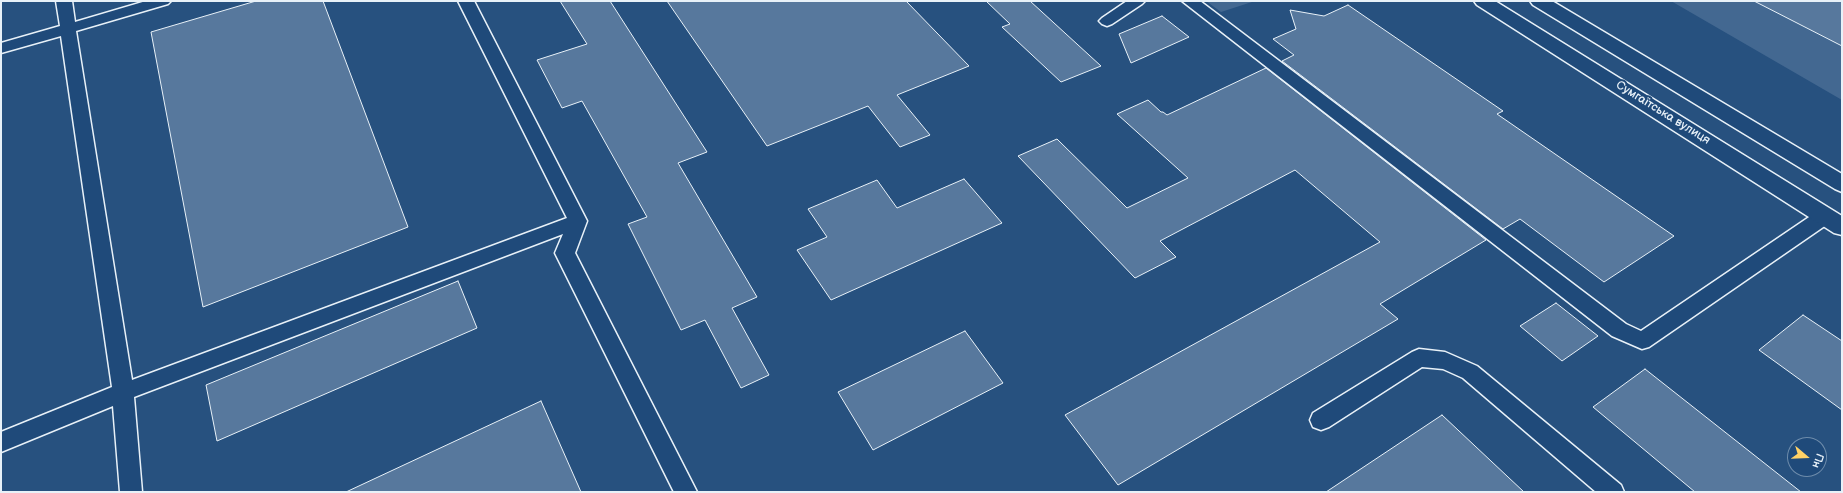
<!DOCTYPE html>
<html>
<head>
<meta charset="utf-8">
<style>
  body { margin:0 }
  #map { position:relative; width:1843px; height:493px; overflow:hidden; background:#27517f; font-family:"Balsamiq Sans",sans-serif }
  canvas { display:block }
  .frame { position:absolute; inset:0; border:2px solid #e8f1f8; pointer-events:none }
  .north { position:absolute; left:1787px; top:437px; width:40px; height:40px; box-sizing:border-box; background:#1f4a7a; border:1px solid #6f8dac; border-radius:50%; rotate:109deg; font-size:11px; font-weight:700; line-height:16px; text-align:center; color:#e8f1f8 }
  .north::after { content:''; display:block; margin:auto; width:14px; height:18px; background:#ffd166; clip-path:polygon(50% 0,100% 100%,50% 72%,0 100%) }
</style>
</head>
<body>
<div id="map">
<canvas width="1843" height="493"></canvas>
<div class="frame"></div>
<div class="north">Пн</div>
</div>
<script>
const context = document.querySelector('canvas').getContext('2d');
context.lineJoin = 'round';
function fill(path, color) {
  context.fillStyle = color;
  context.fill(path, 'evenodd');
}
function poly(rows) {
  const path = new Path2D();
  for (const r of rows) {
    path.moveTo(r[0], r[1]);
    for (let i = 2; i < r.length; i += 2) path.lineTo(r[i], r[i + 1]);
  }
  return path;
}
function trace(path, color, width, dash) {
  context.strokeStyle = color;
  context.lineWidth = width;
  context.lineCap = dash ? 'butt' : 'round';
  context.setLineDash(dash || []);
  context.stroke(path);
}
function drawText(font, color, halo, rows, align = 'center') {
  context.font = font + ' "Balsamiq Sans",sans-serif';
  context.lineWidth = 4;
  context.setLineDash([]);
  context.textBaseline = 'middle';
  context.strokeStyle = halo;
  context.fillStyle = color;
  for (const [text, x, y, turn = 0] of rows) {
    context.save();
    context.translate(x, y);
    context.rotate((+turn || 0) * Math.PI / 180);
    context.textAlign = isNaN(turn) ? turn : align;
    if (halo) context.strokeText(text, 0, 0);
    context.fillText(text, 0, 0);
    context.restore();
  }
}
const green = poly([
  [1206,1,1255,1,1221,12],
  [1671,1,1842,1,1842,100]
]);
const building = poly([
  [256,1,323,1,408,227,203,307,151,32,256,1],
  [560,1,610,1,707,152,678,163,757,297,732,308,769,375,741,388,705,320,681,330,628,224,647,217,582,101,562,108,537,60,587,44,560,1],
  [667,1,906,1,969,66,897,95,930,135,900,147,868,106,767,146,667,1],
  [986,1,1030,1,1101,66,1061,82,1002,27,1010,24,986,1],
  [1754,1,1842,1,1842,46,1754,1],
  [1348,5,1503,111,1497,114,1674,236,1604,282,1520,219,1503,229,1282,61,1294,55,1273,39,1296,29,1290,10,1324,16,1348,5],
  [1162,16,1189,37,1131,63,1119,34,1162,16],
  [1266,68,1486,240,1380,304,1398,319,1118,485,1065,415,1380,242,1295,170,1160,241,1176,257,1135,278,1018,156,1057,139,1127,208,1188,178,1117,114,1148,100,1161,112,1163,112,1167,115,1266,68],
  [964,179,1002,223,831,300,797,250,827,237,808,209,877,180,897,208,964,179],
  [458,281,477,328,217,441,206,385,458,281],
  [1556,303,1598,336,1562,361,1520,326,1556,303],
  [1803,315,1842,341,1842,410,1759,350,1803,315],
  [965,331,1003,383,873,450,838,392,965,331],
  [1645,369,1801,492,1695,492,1593,407,1645,369],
  [541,401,581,492,346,492,541,401],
  [1442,415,1524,492,1326,492,1442,415]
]);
const service = poly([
  [56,1,72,1,75,22,146,1,171,1,168,4,76,31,132,380,567,218,458,1,474,1,587,221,575,253,697,492,674,492,555,253,563,234,134,397,142,492,120,492,113,406,1,452,1,432,112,387,61,36,1,53,1,43,60,26,56,1],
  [1127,1,1145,1,1142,4,1112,24,1107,26,1102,24,1099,21,1102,18,1127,1],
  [1182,1,1200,1,1626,324,1641,331,1818,211,1825,209,1832,211,1834,216,1832,221,1649,347,1642,349,1612,336,1182,1],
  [1419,349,1445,352,1477,366,1621,485,1624,492,1596,492,1463,378,1443,369,1422,367,1329,427,1321,430,1313,427,1310,420,1313,413,1412,352,1419,349]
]);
const primary = poly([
  [1474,1,1495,1,1842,216,1842,235,1834,233,1477,5,1474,1],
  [1530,1,1552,1,1842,174,1842,192,1835,189,1533,5,1530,1]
]);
const streetNames = [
  ["Сумгаїтська вулиця",1663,113,32]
];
fill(green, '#436891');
fill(building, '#57789d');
trace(building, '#e8f1f8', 1);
trace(service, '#e8f1f8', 3);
trace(primary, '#e8f1f8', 3);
fill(service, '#1f4a7a');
fill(primary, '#1f4a7a');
drawText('12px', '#e8f1f8', '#1f4a7a', streetNames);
</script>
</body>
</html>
